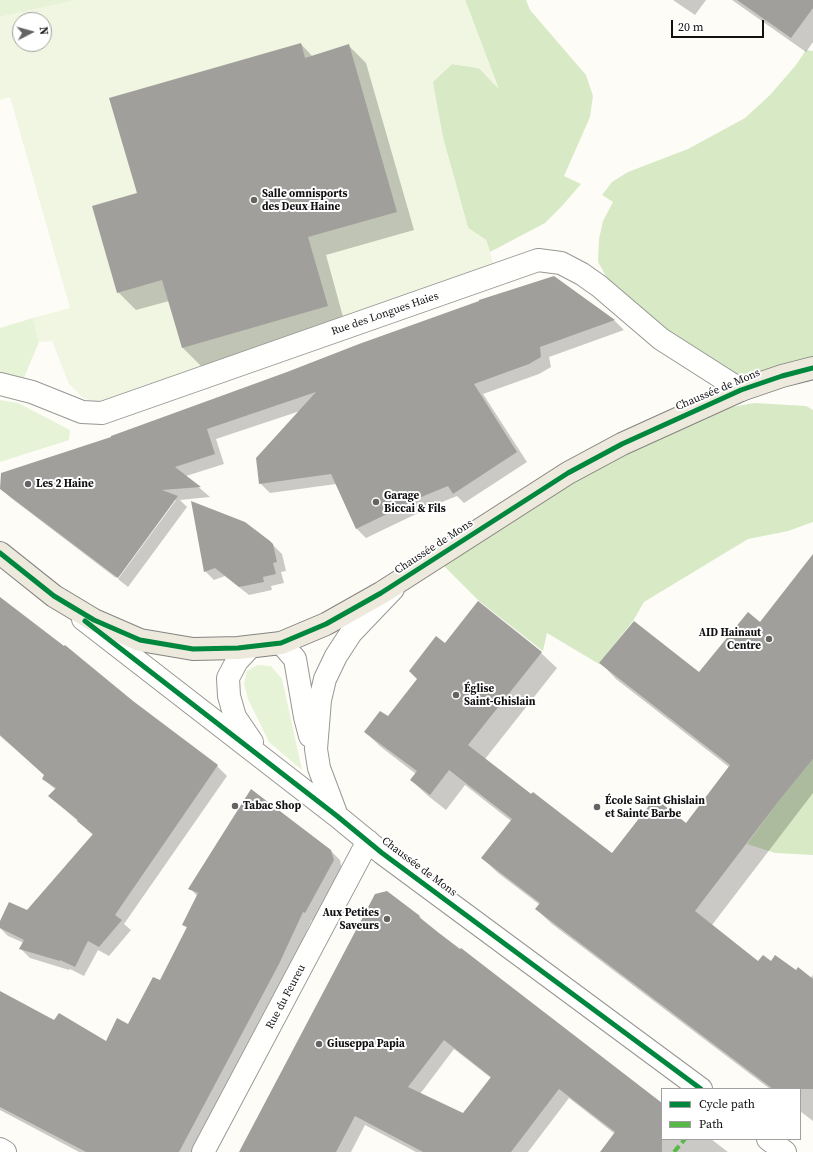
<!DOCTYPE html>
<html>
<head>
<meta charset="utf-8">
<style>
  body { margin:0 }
  #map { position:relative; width:813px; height:1152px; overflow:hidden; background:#fdfcf7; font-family:"Source Serif 4",serif }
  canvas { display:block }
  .legend { position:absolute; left:661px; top:1088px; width:140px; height:52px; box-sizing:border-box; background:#fff; border:1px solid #a0a0a0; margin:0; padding:5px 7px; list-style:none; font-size:12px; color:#111 }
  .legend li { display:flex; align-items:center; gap:8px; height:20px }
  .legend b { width:20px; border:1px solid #a0a0a0 }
  .north { position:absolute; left:12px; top:12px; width:40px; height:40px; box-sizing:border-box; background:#fff; border:1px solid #a0a0a0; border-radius:50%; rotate:84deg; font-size:11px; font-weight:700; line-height:16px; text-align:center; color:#111 }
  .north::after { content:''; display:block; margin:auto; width:14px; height:18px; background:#646362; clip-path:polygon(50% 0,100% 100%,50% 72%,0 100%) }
  .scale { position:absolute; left:671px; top:20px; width:93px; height:18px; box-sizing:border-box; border:2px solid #111; border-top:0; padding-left:5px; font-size:12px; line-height:14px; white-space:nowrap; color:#111; -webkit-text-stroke:3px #fff; paint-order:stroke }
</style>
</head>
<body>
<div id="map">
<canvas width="813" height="1152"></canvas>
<ul class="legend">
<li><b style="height:5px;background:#00873e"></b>Cycle path</li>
<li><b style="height:5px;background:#58b947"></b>Path</li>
</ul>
<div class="north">N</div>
<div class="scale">20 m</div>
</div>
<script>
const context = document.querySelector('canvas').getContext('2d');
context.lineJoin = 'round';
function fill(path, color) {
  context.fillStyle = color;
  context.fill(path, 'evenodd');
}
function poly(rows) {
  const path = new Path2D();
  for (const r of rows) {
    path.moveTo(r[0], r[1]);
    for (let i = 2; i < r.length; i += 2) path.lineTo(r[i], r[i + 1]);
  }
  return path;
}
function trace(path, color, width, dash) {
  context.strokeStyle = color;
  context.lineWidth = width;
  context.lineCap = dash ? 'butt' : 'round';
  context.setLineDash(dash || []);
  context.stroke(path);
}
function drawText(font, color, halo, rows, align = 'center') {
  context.font = font + ' "Source Serif 4",serif';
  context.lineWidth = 4;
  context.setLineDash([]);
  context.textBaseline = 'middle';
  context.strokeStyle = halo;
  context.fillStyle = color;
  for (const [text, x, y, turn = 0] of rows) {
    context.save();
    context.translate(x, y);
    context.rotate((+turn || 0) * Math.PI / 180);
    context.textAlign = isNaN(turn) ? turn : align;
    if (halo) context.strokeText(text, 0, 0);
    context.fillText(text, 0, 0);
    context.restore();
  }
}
const green = poly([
  [0,0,77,0,0,17],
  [33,318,39,342,23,380,0,384,0,328],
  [0,400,18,403,70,430,69,440,0,462],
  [257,665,271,666,282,679,302,770,269,742,248,699,244,684,247,671]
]);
const forest = poly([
  [465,0,526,0,530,10,586,75,593,96,590,117,564,176,581,184,561,207,545,223,490,252,486,240,468,228,443,138,432,82,452,64,479,68,498,88],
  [806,50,813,51,813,368,741,390,599,286,607,278,598,262,599,239,603,221,613,202,602,195,612,182,628,172,688,149,745,118,770,95,796,65],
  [754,403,806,406,813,410,813,522,788,531,748,539,644,602,633,621,599,664,547,633,543,651,479,601,436,558,683,416],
  [813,759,813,855,775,853,747,844,778,802]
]);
const pitch = poly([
  [77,0,465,0,499,89,479,68,452,64,433,82,443,138,468,228,486,240,497,275,101,404,83,398,69,384,52,341,39,342,33,318,70,308,10,97,0,100,0,17],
  [20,20,44,20,44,44,20,44]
]);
const shadow = poly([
  [673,0,706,0,695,15],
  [732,0,813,0,813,42,806,52],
  [301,44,313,57,348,45,366,63,414,230,326,255,345,324,201,366,183,348,169,301,136,310,118,292,138,194],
  [554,277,615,321,624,330,549,357,551,367,539,374,483,394,527,462,464,503,457,496,437,504,366,538,356,528,336,484,270,493,260,483,300,411,216,439,224,464,186,476,210,497,180,500,187,507,128,587,118,579,176,500,173,500,116,578,11,498,0,488,112,438],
  [273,545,282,554,286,571,281,572,284,583,271,586,272,590,249,595,225,576,214,580,205,571],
  [813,555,813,793,712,925,758,962,771,962,810,978,813,975,813,1121,800,1111,800,1089,770,1089,552,924,536,909,540,905,498,873,482,858,511,821,465,785,446,810,427,795,411,780,416,774,381,747,365,732,388,718,446,644,541,653,557,668,485,759,612,855,686,824,729,767,616,679,601,663,699,673,760,624],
  [0,599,217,766,227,776,124,924,131,930,109,956,98,950,84,976,70,969,69,970,30,958,21,949,24,943,8,936,0,928,0,923,27,911,93,835,50,796,56,790,43,779,45,775,0,736],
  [331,851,340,860,342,870,315,921,312,920,287,973,192,1152,79,1152,0,1110,0,992,55,1021,106,1042,129,1025,160,981,187,928,183,924,198,897,190,888],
  [419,916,429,927,662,1104,662,1139,711,1139,728,1152,601,1152,615,1134,569,1098,528,1152,416,1152,365,1125,351,1152,240,1152],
  [454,1049,491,1078,463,1114,420,1094]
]);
const building = poly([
  [737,0,813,0,813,8,791,38],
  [301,43,305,58,349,44,397,212,308,237,328,306,182,348,162,280,117,293,92,206,137,193,109,98],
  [554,276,615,320,540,347,541,357,529,364,474,384,517,452,453,494,448,486,426,495,356,529,331,474,259,484,256,458,316,392,207,429,215,454,175,467,201,487,162,490,178,496,118,578,0,489,1,473,111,437,111,436,287,372,359,344,479,301,479,300],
  [191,501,245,522,270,541,273,544,277,562,273,563,276,574,263,577,264,582,239,587,215,568,204,572],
  [813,554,813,759,778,802,695,911,758,961,763,955,771,961,775,955,796,970,798,967,813,979,813,1089,773,1089,535,909,540,903,481,858,512,819,449,770,430,795,410,780,417,771,364,732,380,711,388,716,417,679,409,671,436,636,445,643,478,601,542,652,468,745,531,794,533,792,612,853,655,798,686,823,730,765,599,663,634,621,699,672,748,612,760,622],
  [0,597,64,646,65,645,133,701,218,765,115,915,122,920,99,947,88,941,75,967,60,960,60,961,19,949,24,940,0,928,0,921,9,902,27,910,93,834,77,821,78,820,48,796,56,788,42,779,44,775,0,735],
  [251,789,331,850,334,860,305,913,303,912,279,964,179,1152,86,1152,0,1107,0,991,54,1020,59,1013,106,1041,117,1018,128,1024,153,977,160,980,187,927,182,925,198,893,188,889],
  [387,891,420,916,419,917,439,933,460,949,461,948,662,1103,662,1152,600,1152,615,1132,559,1089,511,1152,423,1152,355,1116,336,1152,239,1152,375,894],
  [444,1040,491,1077,463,1113,408,1087]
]);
const minor = poly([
  [0,384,32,392,82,412,102,413,538,260,561,263,582,274,599,286,661,339,741,390],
  [83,619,337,816,382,853,701,1089],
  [281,643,295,659,305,717,310,736],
  [250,647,237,661,228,678,229,696,235,717,252,742],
  [337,816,319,768,316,749,320,700,325,679,336,656,351,633,393,589],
  [768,1139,785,1152],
  [0,1149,5,1152],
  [203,1152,368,841]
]);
const primary = poly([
  [0,553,54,596,94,620,140,640,193,649,238,648,281,643,326,624,381,593,568,473,622,444,741,390,782,376,813,368]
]);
const quiet = poly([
  [674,1152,685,1139]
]);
const cycleway = poly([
  [0,553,54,596,94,620,140,640,193,649,238,648,281,643,326,624,381,593,568,473,622,444,741,390,782,376,813,368],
  [85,621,337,816,382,853,701,1089]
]);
const markers = [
  [254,200,4,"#646362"],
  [28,484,4,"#646362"],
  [376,502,4,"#646362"],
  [769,639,4,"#646362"],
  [456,695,4,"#646362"],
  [235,806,4,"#646362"],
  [597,807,4,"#646362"],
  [387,919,4,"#646362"],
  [319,1044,4,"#646362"]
];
const poiNames = [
  ["Salle omnisports",262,194],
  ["des Deux Haine",262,207],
  ["Les 2 Haine",36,484],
  ["Garage",384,496],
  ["Biccai & Fils",384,509],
  ["AID Hainaut",761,633,"right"],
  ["Centre",761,646,"right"],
  ["Église",464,689],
  ["Saint-Ghislain",464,702],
  ["École Saint Ghislain",605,801],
  ["et Sainte Barbe",605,814],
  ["Tabac Shop",243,806],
  ["Aux Petites",379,913,"right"],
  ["Saveurs",379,926,"right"],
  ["Giuseppa Papia",327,1044]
];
const streetNames = [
  ["Rue des Longues Haies",385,314,-19],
  ["Chaussée de Mons",718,390,-23],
  ["Chaussée de Mons",434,547,-33],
  ["Chaussée de Mons",419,867,37],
  ["Rue du Feureu",286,997,-62]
];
fill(green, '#e7f3d7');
fill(forest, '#d8eac5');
fill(pitch, '#f0f6e1');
fill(shadow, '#0003');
fill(building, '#a19f9c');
trace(minor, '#979795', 24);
trace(primary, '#858482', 24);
trace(minor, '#fffffe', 22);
trace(primary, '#ede9dc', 22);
trace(quiet, '#58b947', 4, [8, 4]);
trace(cycleway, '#00873e', 5);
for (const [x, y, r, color] of markers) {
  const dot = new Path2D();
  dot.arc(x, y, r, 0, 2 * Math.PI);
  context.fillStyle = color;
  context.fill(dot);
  trace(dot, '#fff', 1.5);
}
drawText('bold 11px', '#111', '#fff', poiNames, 'left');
drawText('11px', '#111', '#fff', streetNames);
</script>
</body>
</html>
